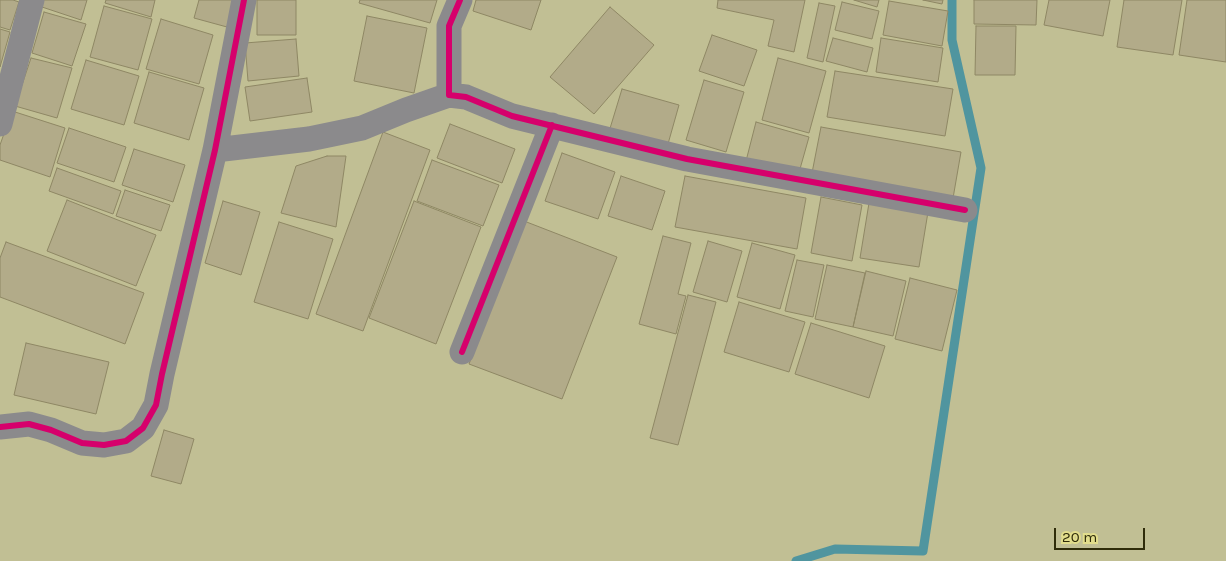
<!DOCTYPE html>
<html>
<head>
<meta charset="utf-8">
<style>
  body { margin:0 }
  #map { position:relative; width:1226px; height:561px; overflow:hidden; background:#c1bf94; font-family:Karla,sans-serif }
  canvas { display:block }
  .scale { position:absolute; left:1054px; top:528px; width:91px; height:22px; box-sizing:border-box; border:2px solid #2f2c0a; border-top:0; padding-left:6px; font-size:15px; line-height:18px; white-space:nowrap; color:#2f2c0a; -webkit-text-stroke:4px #e2dd8c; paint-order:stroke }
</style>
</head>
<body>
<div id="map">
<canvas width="1226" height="561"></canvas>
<div class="scale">20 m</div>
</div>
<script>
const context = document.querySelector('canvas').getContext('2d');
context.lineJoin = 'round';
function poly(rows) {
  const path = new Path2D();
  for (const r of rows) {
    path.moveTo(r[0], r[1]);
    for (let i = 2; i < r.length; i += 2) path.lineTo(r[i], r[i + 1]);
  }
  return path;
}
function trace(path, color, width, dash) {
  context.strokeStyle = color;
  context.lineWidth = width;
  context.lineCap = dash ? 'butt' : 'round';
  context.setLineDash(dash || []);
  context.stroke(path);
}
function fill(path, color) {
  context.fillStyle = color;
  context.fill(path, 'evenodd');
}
const stream = poly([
  [796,561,835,549,923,551,981,168,952,40,952,0]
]);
const building = poly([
  [0,0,13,0,19,2,10,30,0,27,0,0],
  [41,0,87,0,81,20,39,6,41,0],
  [106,0,155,0,151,17,105,3,106,0],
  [199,0,234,0,227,27,194,18,199,0],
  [257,0,296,0,296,35,257,35,257,0],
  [360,0,437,0,430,23,359,3,360,0],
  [476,0,541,0,531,30,473,11,476,0],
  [718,0,805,0,794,52,768,46,774,20,717,8,718,0],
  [854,0,879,0,877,7,854,0],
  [923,0,943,0,942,4,923,0],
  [974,0,1037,0,1036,25,974,24,974,0],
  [1049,0,1110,0,1103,36,1044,25,1049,0],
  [1124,0,1182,0,1173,55,1117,47,1124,0],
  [1187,0,1226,0,1226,62,1179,55,1187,0],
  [889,1,948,11,942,46,883,35,889,1],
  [842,2,879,11,872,39,835,30,842,2],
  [819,3,835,6,823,62,807,58,819,3],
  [104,6,152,19,138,70,90,57,104,6],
  [610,7,654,45,594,114,550,77,610,7],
  [44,12,86,24,72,66,32,53,44,12],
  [367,16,427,28,414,93,354,81,367,16],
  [161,19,213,35,199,84,146,69,161,19],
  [976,26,1016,26,1015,75,975,75,976,26],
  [0,29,10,32,0,67,0,29],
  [712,35,757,50,744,86,699,71,712,35],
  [833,38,873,48,867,72,826,61,833,38],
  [881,38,943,48,938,82,876,72,881,38],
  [296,39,299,76,248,81,245,43,296,39],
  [31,58,72,68,57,118,15,106,31,58],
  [778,58,826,71,809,133,762,120,778,58],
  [86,60,139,76,124,125,71,109,86,60],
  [835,71,953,89,945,136,827,117,835,71],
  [149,72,204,88,189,140,134,123,149,72],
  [307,78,312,112,250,121,245,87,307,78],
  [704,80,744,92,726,152,686,140,704,80],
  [622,89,679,105,666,151,608,135,622,89],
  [12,111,65,128,50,177,0,160,0,145,12,111],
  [756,122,809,137,798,176,746,161,756,122],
  [450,124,515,149,502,183,437,158,450,124],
  [821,127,961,152,952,204,811,178,821,127],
  [69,128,126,147,114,182,57,163,69,128],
  [383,132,430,150,363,331,316,314,383,132],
  [134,149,185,165,173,202,122,185,134,149],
  [562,153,615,172,598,219,545,201,562,153],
  [327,156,346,156,336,227,281,213,296,166,327,156],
  [432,160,499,185,483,226,417,201,432,160],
  [57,168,121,191,113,214,49,191,57,168],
  [621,176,665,191,652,230,608,216,621,176],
  [685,176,806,198,797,249,675,227,685,176],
  [125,190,170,205,161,231,116,216,125,190],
  [821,197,862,205,852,261,811,253,821,197],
  [67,200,156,235,136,286,47,251,67,200],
  [223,201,260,212,241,275,205,263,223,201],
  [414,201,481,227,436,344,369,318,414,201],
  [869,203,928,212,919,267,860,258,869,203],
  [524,221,617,257,562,399,469,364,524,221],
  [279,222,333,239,308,319,254,302,279,222],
  [663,236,691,243,678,294,686,296,676,334,639,324,663,236],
  [708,241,742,251,727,302,693,292,708,241],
  [6,242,144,293,125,344,0,297,0,258,6,242],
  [752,243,795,255,780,309,737,297,752,243],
  [797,260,824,265,813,317,785,311,797,260],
  [827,265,865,273,853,327,815,319,827,265],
  [866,271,906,281,893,336,853,327,866,271],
  [910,278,957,290,942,351,895,339,910,278],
  [688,295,716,302,678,445,650,438,688,295],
  [739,302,805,322,789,372,724,352,739,302],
  [811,323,885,346,869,398,795,374,811,323],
  [26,343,109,362,96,414,14,395,26,343],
  [164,430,194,439,181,484,151,476,164,430]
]);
const minor = poly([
  [460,0,449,26,449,95,466,97,512,116,687,159,965,210],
  [0,124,32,0],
  [215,150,309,139,362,128,406,110,449,95],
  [462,352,552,125],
  [0,427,29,424,51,430,82,443,104,445,126,441,143,428,156,405,162,374,215,150,244,0]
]);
const cycleway = poly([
  [460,0,449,26,449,95,466,97,512,116,687,159,965,210],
  [462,352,552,125],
  [0,427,29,424,51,430,82,443,104,445,126,441,143,428,156,405,162,374,215,150,244,0]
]);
trace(stream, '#50959f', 9);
fill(building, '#b2ab89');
trace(building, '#8e8764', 1);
trace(minor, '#8b8a8c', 25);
trace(cycleway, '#d6006c', 6);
</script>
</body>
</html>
